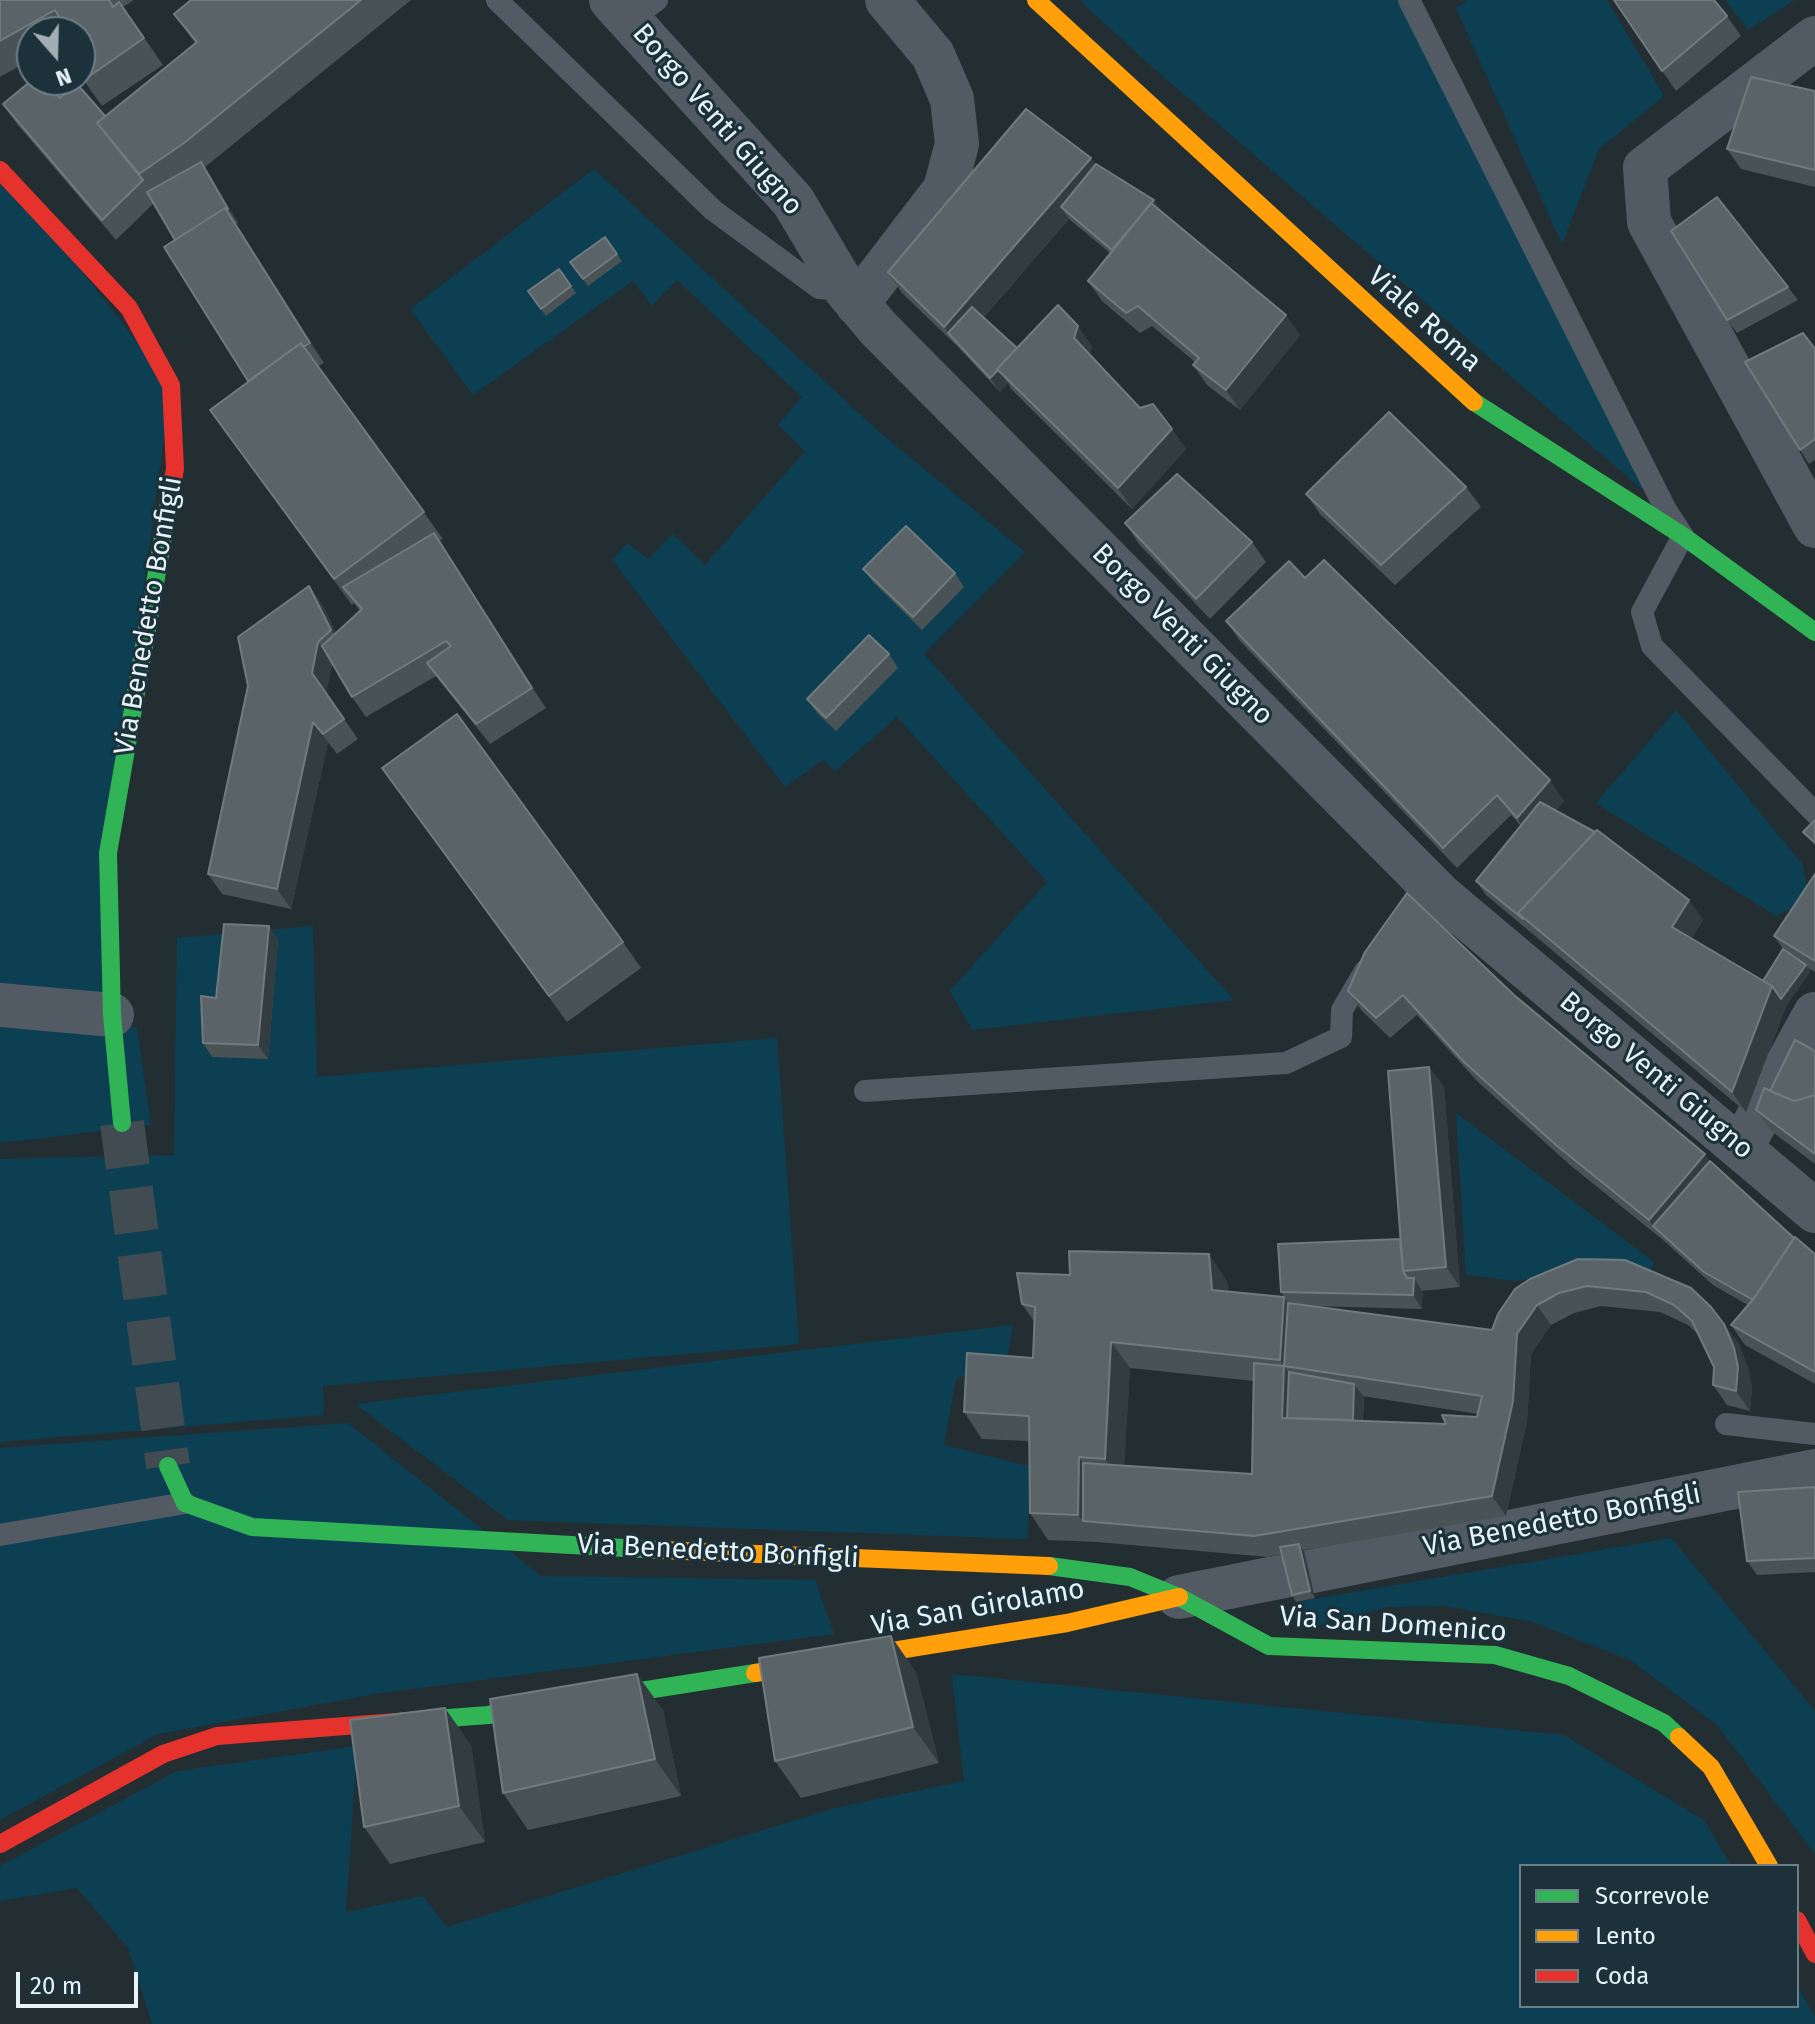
<!DOCTYPE html>
<html>
<head>
<meta charset="utf-8">
<style>
  body { margin:0 }
  #map { position:relative; width:1815px; height:2024px; overflow:hidden; background:#232e33; font-family:"Fira Sans",sans-serif }
  canvas { display:block }
  .legend { position:absolute; left:1519px; top:1864px; width:280px; height:144px; box-sizing:border-box; background:#1c313a; border:2px solid #6d7f86; margin:0; padding:10px 14px; list-style:none; font-size:24px; color:#e6f3f9 }
  .legend li { display:flex; align-items:center; gap:16px; height:40px }
  .legend b { width:40px; border:2px solid #6d7f86 }
  .north { position:absolute; left:16px; top:16px; width:80px; height:80px; box-sizing:border-box; background:#1c313a; border:2px solid #6d7f86; border-radius:50%; rotate:160deg; font-size:22px; font-weight:700; line-height:32px; text-align:center; color:#e6f3f9 }
  .north::after { content:''; display:block; margin:auto; width:28px; height:36px; background:#a2aeb4; clip-path:polygon(50% 0,100% 100%,50% 72%,0 100%) }
  .scale { position:absolute; left:16px; top:1972px; width:122px; height:36px; box-sizing:border-box; border:4px solid #e6f3f9; border-top:0; padding-left:10px; font-size:24px; line-height:28px; white-space:nowrap; color:#e6f3f9; -webkit-text-stroke:6px #1c313a; paint-order:stroke }
</style>
</head>
<body>
<div id="map">
<canvas width="1815" height="2024"></canvas>
<ul class="legend">
<li><b style="height:10px;background:#30b455"></b>Scorrevole</li>
<li><b style="height:10px;background:#ff9f0a"></b>Lento</li>
<li><b style="height:10px;background:#e5322d"></b>Coda</li>
</ul>
<div class="north">N</div>
<div class="scale">20 m</div>
</div>
<script>
const context = document.querySelector('canvas').getContext('2d');
context.lineJoin = 'round';
function fill(path, color) {
  context.fillStyle = color;
  context.fill(path, 'evenodd');
}
function poly(rows) {
  const path = new Path2D();
  for (const r of rows) {
    path.moveTo(r[0], r[1]);
    for (let i = 2; i < r.length; i += 2) path.lineTo(r[i], r[i + 1]);
  }
  return path;
}
function trace(path, color, width, dash) {
  context.strokeStyle = color;
  context.lineWidth = width;
  context.lineCap = dash ? 'butt' : 'round';
  context.setLineDash(dash || []);
  context.stroke(path);
}
function drawText(font, color, halo, rows, align = 'center') {
  context.font = font + ' "Fira Sans",sans-serif';
  context.lineWidth = 6;
  context.setLineDash([]);
  context.textBaseline = 'middle';
  context.strokeStyle = halo;
  context.fillStyle = color;
  for (const [text, x, y, turn = 0] of rows) {
    context.save();
    context.translate(x, y);
    context.rotate((+turn || 0) * Math.PI / 180);
    context.textAlign = isNaN(turn) ? turn : align;
    if (halo) context.strokeText(text, 0, 0);
    context.fillText(text, 0, 0);
    context.restore();
  }
}
const green = poly([
  [1079,0,1408,0,1666,510,1151,66],
  [1468,0,1607,0,1664,96,1599,149,1562,244,1456,8],
  [1725,0,1795,0,1748,30],
  [0,167,171,385,108,853,112,1015,137,1028,151,1125,0,1143],
  [594,169,876,429,1025,552,924,654,1234,1000,972,1030,950,991,1047,882,897,717,835,771,823,760,785,787,612,560,627,543,648,559,673,534,705,565,805,451,778,425,802,397,677,280,652,306,633,281,473,395,410,309],
  [1676,710,1803,865,1807,887,1796,906,1776,916,1596,803],
  [313,926,317,1077,777,1038,799,1344,323,1386,324,1415,0,1442,0,1159,174,1155,177,938],
  [1456,1113,1654,1262,1648,1278,1559,1272,1516,1281,1466,1275],
  [1013,1325,1007,1361,956,1379,944,1445,1032,1467,1027,1539,508,1520,355,1404],
  [348,1423,541,1576,815,1580,834,1634,381,1693,158,1734,0,1820,0,1448],
  [1671,1538,1815,1711,1815,1854,1717,1725,1630,1660,1533,1622,1444,1606,1388,1607,1305,1629,1296,1602],
  [952,1674,1564,1735,1705,1821,1731,1866,1521,1866,1521,2006,1797,2006,1797,1985,1815,2017,1815,2024,152,2024,128,1948,77,1888,0,1901,0,1866,177,1771,357,1746,346,1912,423,1896,447,1927,835,1808,964,1781]
]);
const secondaryTunnel = poly([
  [122,1123,168,1466]
]);
const lane = poly([
  [497,0,713,210,819,288,846,290],
  [1409,0,1666,510,1683,536,1642,612,1652,646,1815,813],
  [630,20,657,0],
  [865,1091,1286,1063,1341,1037,1342,1010,1365,971],
  [1726,1424,1815,1434],
  [0,1535,185,1503]
]);
const street = poly([
  [611,0,793,201,846,290,878,328,1204,657,1440,895,1815,1211],
  [1815,38,1645,168,1649,222,1815,526],
  [857,304,945,189,957,144,952,99,933,55,887,0],
  [0,1005,112,1015],
  [1741,1148,1815,1014],
  [1308,1572,1815,1471],
  [1179,1597,1290,1575]
]);
const fast = poly([
  [1474,402,1683,536,1815,632],
  [122,1123,112,1015,108,853,169,503],
  [168,1466,185,1503,252,1527,660,1550],
  [1049,1566,1130,1577,1179,1597,1269,1646,1495,1655,1569,1676,1664,1723,1679,1737],
  [396,1722,488,1715,755,1673]
]);
const slow = poly([
  [1036,0,1474,402],
  [660,1550,1049,1566],
  [755,1673,1067,1623,1179,1597],
  [1679,1737,1711,1767,1769,1866]
]);
const jam = poly([
  [0,170,129,308,171,385,175,469,169,503],
  [0,1844,163,1754,217,1736,396,1722],
  [1797,1920,1815,1954]
]);
const wall = poly([
  [0,0,134,0,123,7,163,65,102,106,80,75,80,32,32,32,32,59,0,77],
  [191,0,411,0,205,167,238,223,236,224,324,363,318,366,443,539,439,541,546,708,490,744,436,676,366,717,352,697,332,664,326,693,358,739,337,754,328,742,291,909,222,894,208,874,309,586,323,606,336,633,360,611,354,603,352,605,210,410,249,381,175,240,154,203,116,240,17,124,3,104,60,98,105,116,195,43,174,14],
  [1614,0,1727,16,1741,36,1676,91],
  [1815,91,1815,187,1741,169,1727,149],
  [1096,164,1163,213,1300,335,1240,410,1207,385,1193,365,1195,362,1152,326,1140,333,1102,301,1088,281,1110,253,1069,219,983,318,1017,348,1092,346,1090,354,1140,408,1172,429,1186,449,1132,509,1011,389,1008,383,1000,392,958,347,902,293,888,272],
  [605,237,622,261,588,286,570,262],
  [559,269,576,293,546,316,528,291],
  [1788,287,1798,300,1737,333,1727,320],
  [1815,349,1815,460,1809,464,1800,450],
  [1466,487,1481,507,1395,585,1320,514,1306,494],
  [1125,523,1252,542,1266,562,1210,619,1139,544],
  [863,569,955,573,964,587,922,630,873,582],
  [1305,578,1564,801,1555,811,1689,900,1703,920,1691,939,1762,981,1783,949,1774,936,1815,874,1815,972,1808,968,1810,972,1786,1006,1746,1112,1486,895,1476,881,1521,826,1511,815,1457,868,1240,641,1226,621],
  [889,654,898,668,836,731,817,713,807,699],
  [382,768,623,942,641,968,567,1022],
  [278,939,268,1059,212,1057,203,1043,216,998],
  [1348,991,1514,995,1710,1161,1794,1238,1815,1254,1815,1384,1745,1345,1731,1325,1748,1305,1713,1285,1663,1240,1570,1165,1478,1082,1417,1015,1390,1038,1362,1011],
  [1815,1052,1815,1164,1770,1130,1756,1110,1770,1091],
  [1429,1067,1444,1087,1460,1287,1422,1291,1422,1309,1314,1306,1492,1330,1498,1314,1625,1260,1739,1344,1748,1368,1752,1387,1750,1411,1727,1405,1713,1385,1714,1367,1698,1334,1688,1325,1660,1312,1601,1306,1574,1313,1551,1325,1531,1354,1527,1421,1506,1516,1304,1550,1315,1598,1296,1602,1292,1595,1282,1554,1268,1557,1097,1542,1048,1540,1030,1513,1029,1441,982,1439,964,1412,1033,1358,1035,1323,1022,1304,1227,1281,1228,1291,1284,1297,1281,1292,1400,1239],
  [1130,1368,1254,1381,1252,1474,1124,1466],
  [1362,1396,1478,1414,1477,1417,1446,1424,1363,1421,1364,1397],
  [1815,1487,1815,1572,1757,1575,1747,1561],
  [916,1672,939,1763,801,1798,775,1761],
  [663,1710,681,1796,528,1830,503,1793],
  [471,1745,485,1842,390,1864,364,1827]
]);
const shadedWall = poly([
  [1091,158,1105,178,1061,207,1069,219,959,345,944,327],
  [201,162,210,175,238,223,228,209],
  [1154,200,1163,213,1112,250],
  [225,208,239,228,324,363,310,343],
  [1286,315,1300,335,1240,410,1226,390],
  [1078,326,1092,346,1089,358,1074,338],
  [998,370,1008,383,1000,392,990,378],
  [1172,429,1186,449,1132,509,1118,488],
  [434,533,448,554,546,708,532,688],
  [309,586,323,606,345,650,331,630],
  [318,642,332,662,326,693,312,673],
  [313,722,328,742,291,909,277,889],
  [1550,780,1564,801,1531,838,1517,818],
  [1689,900,1703,920,1686,947,1672,927],
  [269,926,278,939,268,1059,258,1045],
  [1806,965,1810,972,1786,1006,1746,1112,1732,1092,1772,986],
  [1429,1067,1444,1087,1460,1287,1446,1267],
  [1705,1154,1719,1175,1653,1226,1649,1220],
  [1209,1254,1227,1281,1230,1316,1212,1290],
  [1414,1278,1423,1292,1422,1309,1413,1295],
  [1284,1297,1302,1323,1284,1366,1280,1360],
  [1537,1305,1551,1325,1531,1354,1527,1421,1506,1516,1492,1496,1517,1334],
  [1724,1324,1739,1344,1748,1368,1752,1387,1750,1411,1736,1391],
  [1111,1342,1130,1368,1123,1485,1105,1459],
  [1284,1366,1298,1386,1297,1425,1282,1418],
  [1354,1384,1364,1397,1362,1442,1353,1428],
  [1079,1457,1097,1483,1083,1521,1078,1515],
  [1299,1544,1304,1551,1315,1598,1310,1591],
  [891,1636,916,1672,939,1763,913,1727],
  [637,1674,663,1710,681,1796,655,1759],
  [445,1708,471,1745,485,1842,459,1806]
]);
const building = poly([
  [0,0,109,0,113,7,119,2,144,38,84,80,80,75,80,32,68,32,55,10,0,41,0,0],
  [191,0,361,0,184,143,139,174,97,123,197,42,174,14,191,0],
  [1614,0,1714,0,1727,16,1662,71,1614,0],
  [1751,77,1815,91,1815,170,1727,149,1751,77],
  [32,80,45,80,60,98,77,84,105,116,97,123,143,180,102,220,3,104,32,80],
  [1026,109,1091,158,944,327,888,272,1026,109],
  [201,162,228,209,226,210,225,208,175,240,147,192,201,162],
  [1096,164,1154,200,1112,250,1061,207,1096,164],
  [1717,197,1788,287,1727,320,1671,231,1717,197],
  [1151,203,1286,315,1226,390,1193,365,1199,358,1138,306,1126,313,1088,281,1151,203],
  [225,208,310,343,303,347,301,343,248,381,164,247,225,208],
  [605,237,617,254,583,279,570,262,605,237],
  [559,269,571,286,541,309,528,291,559,269],
  [1058,305,1078,326,1074,338,1140,408,1153,404,1172,429,1118,488,997,369,1058,305],
  [972,307,1017,348,997,369,998,370,990,378,948,333,972,307],
  [1803,333,1815,349,1815,439,1800,450,1745,362,1803,333],
  [301,343,424,512,334,579,210,410,301,343],
  [1389,412,1466,487,1381,565,1306,494,1389,412],
  [1177,474,1252,542,1196,599,1125,523,1177,474],
  [906,526,955,573,913,617,863,569,906,526],
  [434,533,532,688,476,724,427,663,451,646,446,641,352,697,322,646,362,609,343,587,434,533],
  [1324,560,1550,780,1517,818,1497,795,1443,848,1226,621,1289,561,1305,578,1324,560],
  [309,586,331,630,318,642,312,673,344,719,323,734,313,722,277,889,208,874,248,686,238,637,309,586],
  [869,635,889,654,826,718,807,699,869,635],
  [457,714,623,942,549,996,382,768,457,714],
  [1540,802,1595,832,1518,913,1523,919,1476,881,1540,802],
  [1815,820,1815,843,1803,832,1815,820],
  [1597,830,1689,900,1672,927,1772,986,1732,1092,1518,913,1597,830],
  [1815,874,1815,961,1774,936,1815,874],
  [1407,893,1514,995,1705,1154,1649,1220,1556,1145,1464,1062,1403,995,1376,1018,1348,991,1365,952,1407,893],
  [224,924,269,926,258,1045,203,1043,201,996,216,998,224,924],
  [1783,949,1806,965,1781,999,1772,986,1763,981,1783,949],
  [1795,1040,1810,1048,1815,1052,1815,1095,1794,1101,1770,1091,1795,1040],
  [1429,1067,1446,1267,1403,1271,1388,1071,1429,1067],
  [1764,1088,1794,1101,1815,1095,1815,1154,1756,1110,1764,1088],
  [1710,1161,1794,1238,1753,1300,1704,1272,1653,1226,1710,1161],
  [1795,1237,1815,1254,1815,1372,1731,1325,1755,1297,1795,1237],
  [1400,1239,1403,1271,1407,1278,1414,1278,1413,1295,1281,1292,1278,1244,1400,1239],
  [1069,1251,1209,1254,1212,1290,1284,1297,1280,1360,1111,1342,1105,1459,1079,1457,1078,1515,1030,1513,1029,1416,964,1412,967,1353,1033,1358,1035,1307,1022,1304,1017,1273,1070,1275,1069,1251],
  [1578,1259,1625,1260,1691,1288,1711,1307,1724,1324,1734,1348,1738,1367,1736,1391,1713,1385,1714,1367,1692,1321,1674,1305,1646,1292,1587,1286,1559,1293,1537,1305,1517,1334,1513,1401,1492,1496,1254,1536,1083,1521,1083,1463,1252,1474,1254,1363,1284,1366,1288,1303,1492,1330,1498,1314,1515,1289,1530,1279,1578,1259],
  [1284,1366,1482,1396,1477,1417,1442,1415,1446,1424,1282,1418,1284,1366],
  [1289,1372,1354,1384,1353,1420,1287,1418,1289,1372],
  [1815,1487,1815,1558,1747,1561,1738,1492,1815,1487],
  [1299,1544,1310,1591,1292,1595,1280,1547,1299,1544],
  [891,1636,913,1727,775,1761,759,1658,891,1636],
  [637,1674,655,1759,503,1793,490,1699,637,1674],
  [445,1708,459,1806,364,1827,350,1720,445,1708]
]);
const streetNames = [
  ["Borgo Venti Giugno",717,120,49],
  ["Viale Roma",1424,320,42],
  ["Via Benedetto Bonfigli",149,616,-80],
  ["Borgo Venti Giugno",1182,635,45],
  ["Borgo Venti Giugno",1656,1076,40],
  ["Via Benedetto Bonfigli",1562,1521,-11],
  ["Via Benedetto Bonfigli",718,1552,3],
  ["Via San Girolamo",978,1608,-10],
  ["Via San Domenico",1393,1625,4]
];
fill(green, '#0c3f52');
trace(secondaryTunnel, '#404c51', 44, [44, 22]);
trace(lane, '#525b64', 22);
trace(street, '#525b64', 44);
trace(fast, '#30b455', 18);
trace(slow, '#ff9f0a', 18);
trace(jam, '#e5322d', 18);
fill(wall, '#495356');
fill(shadedWall, '#333d41');
fill(building, '#5a6468');
trace(building, '#707b7e', 2);
drawText('28px', '#e6f3f9', '#1c313a', streetNames);
</script>
</body>
</html>
